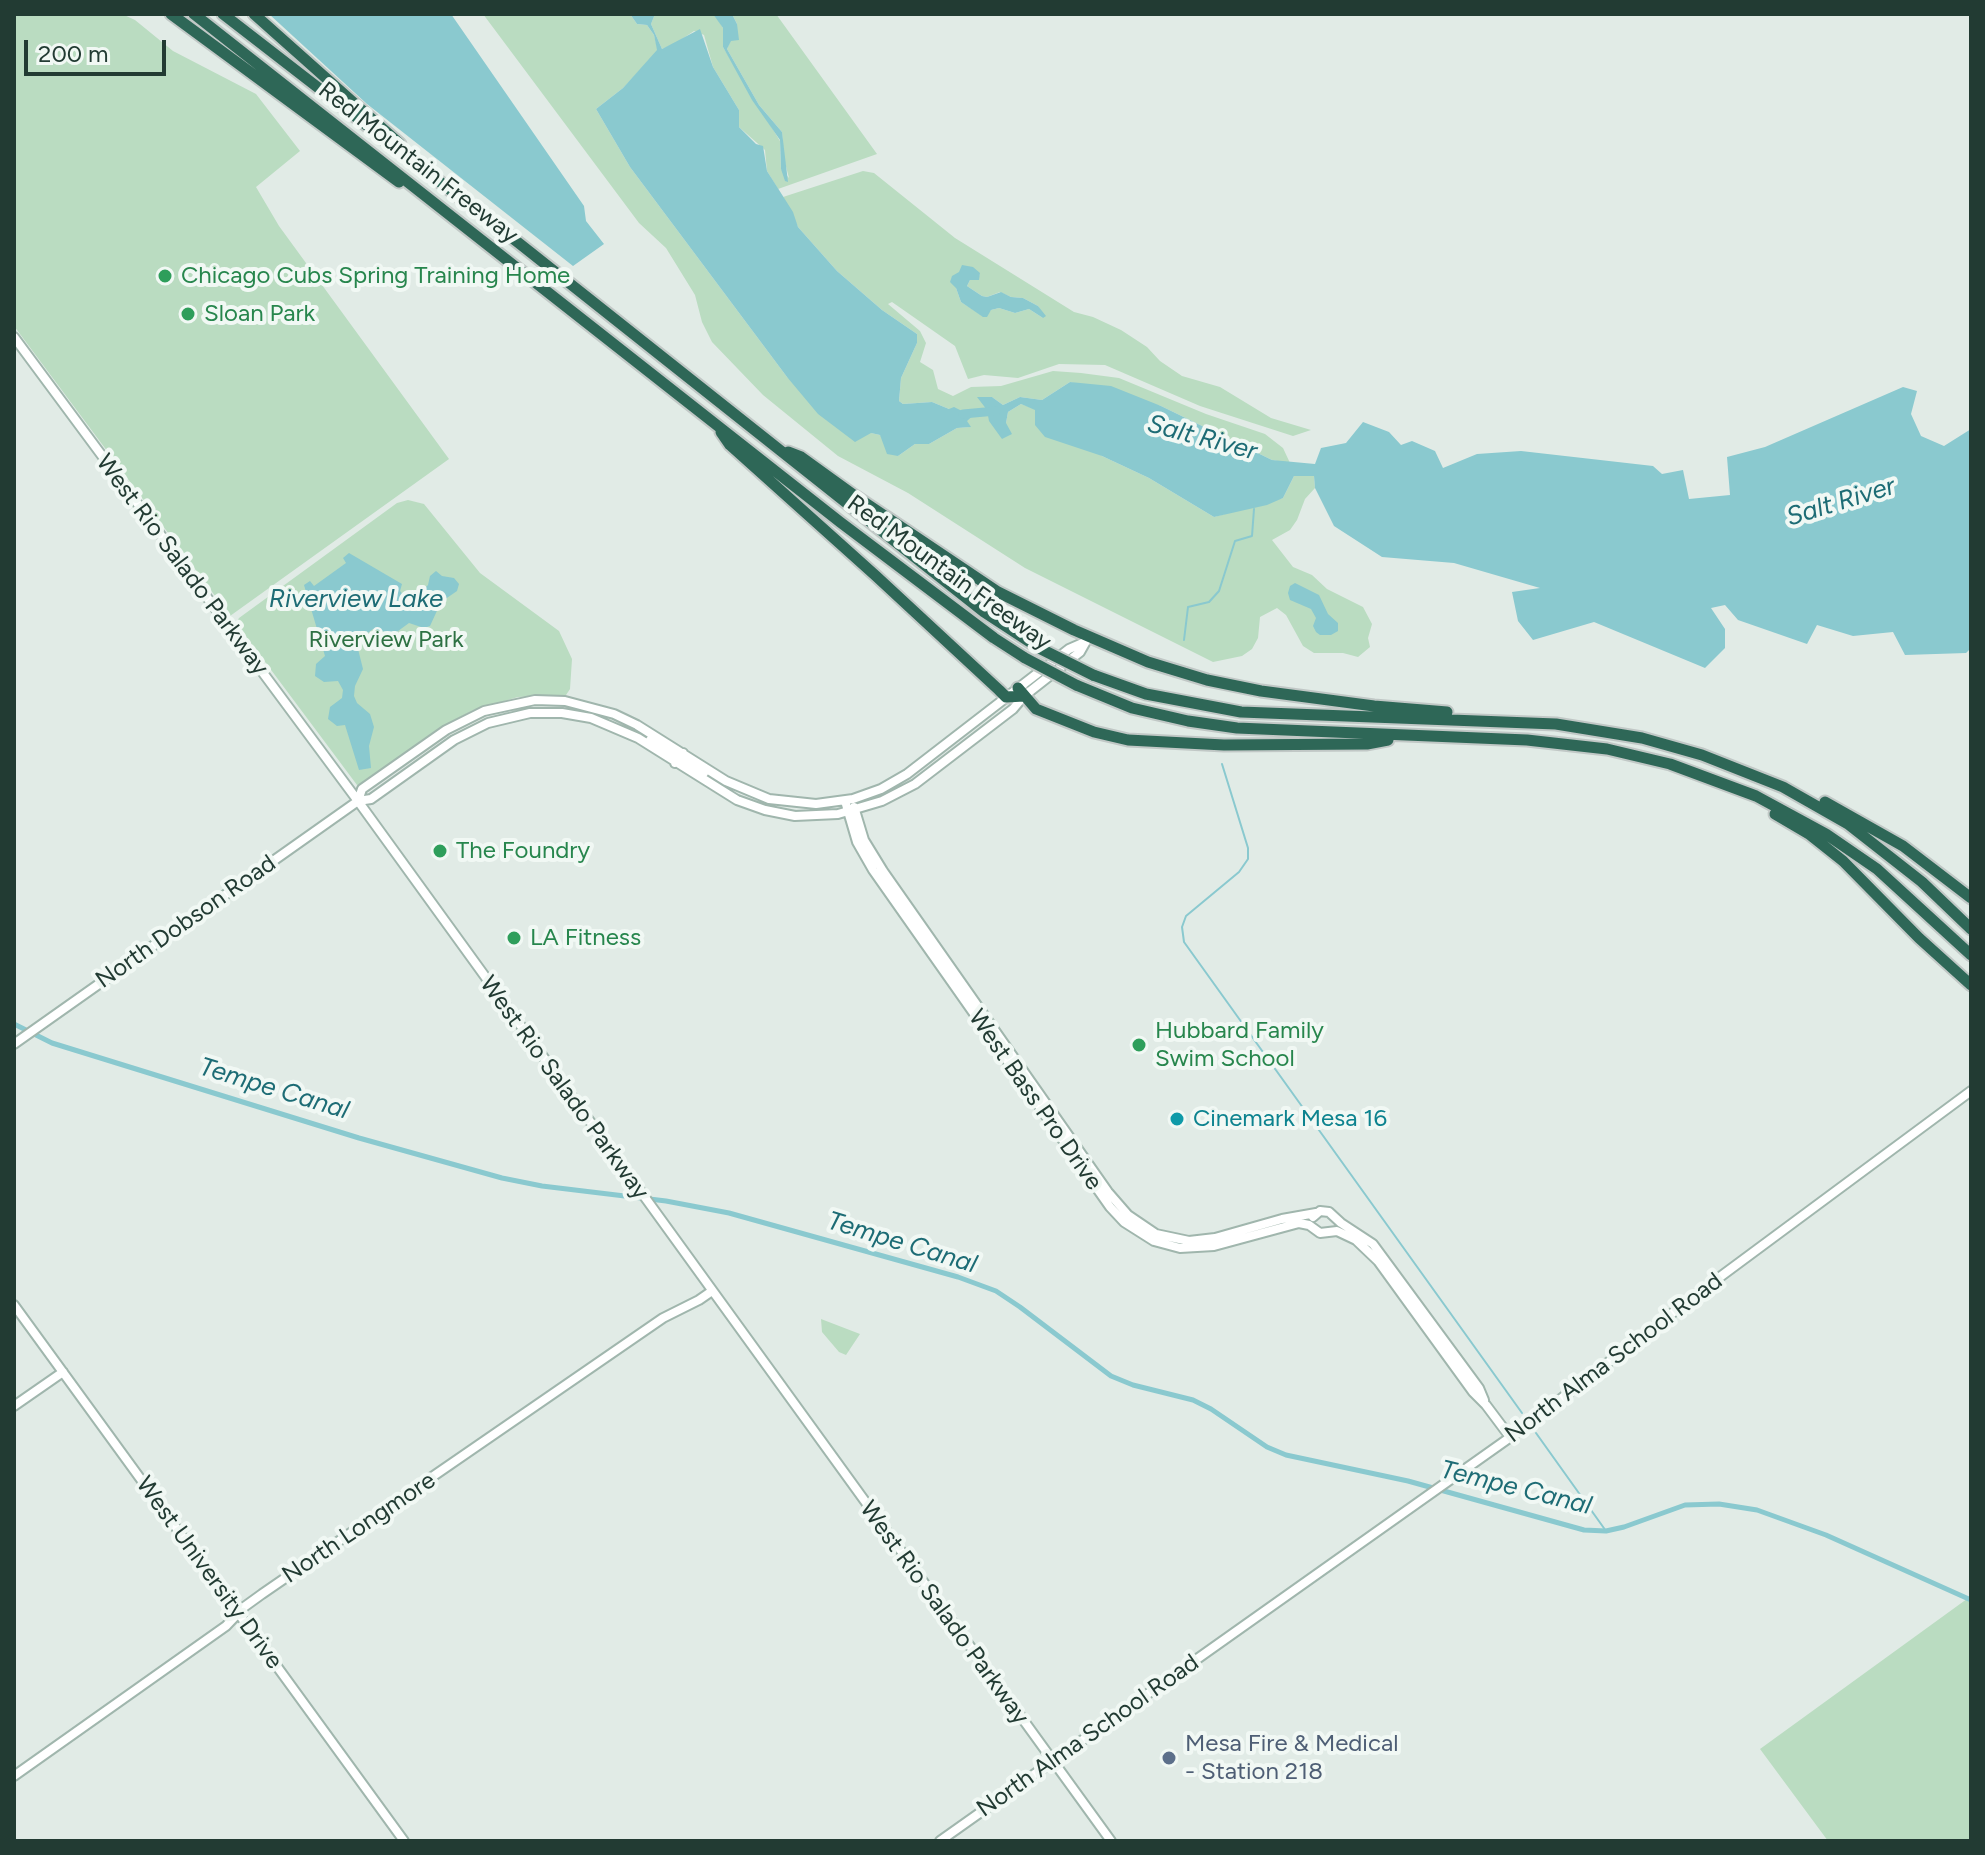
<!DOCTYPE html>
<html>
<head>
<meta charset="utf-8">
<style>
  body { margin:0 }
  #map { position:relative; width:1985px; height:1855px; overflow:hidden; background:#e1ebe6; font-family:Figtree,sans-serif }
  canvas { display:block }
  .frame { position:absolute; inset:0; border:16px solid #223b33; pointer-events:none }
  .scale { position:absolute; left:24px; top:40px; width:142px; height:36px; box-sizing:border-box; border:4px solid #223b33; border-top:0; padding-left:10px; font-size:24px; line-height:28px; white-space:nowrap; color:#223b33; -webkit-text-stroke:6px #f1f8f4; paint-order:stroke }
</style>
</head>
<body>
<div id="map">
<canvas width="1985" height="1855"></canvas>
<div class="frame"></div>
<div class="scale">200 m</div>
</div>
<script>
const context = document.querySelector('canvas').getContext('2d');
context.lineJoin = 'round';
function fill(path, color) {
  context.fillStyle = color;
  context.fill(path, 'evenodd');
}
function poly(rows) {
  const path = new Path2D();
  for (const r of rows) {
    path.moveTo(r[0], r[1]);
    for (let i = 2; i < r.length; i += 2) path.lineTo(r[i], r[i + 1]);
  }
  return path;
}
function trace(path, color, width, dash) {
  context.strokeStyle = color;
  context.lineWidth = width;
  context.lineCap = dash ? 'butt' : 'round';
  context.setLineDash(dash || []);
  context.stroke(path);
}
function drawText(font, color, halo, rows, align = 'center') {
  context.font = font + ' Figtree,sans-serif';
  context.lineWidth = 8;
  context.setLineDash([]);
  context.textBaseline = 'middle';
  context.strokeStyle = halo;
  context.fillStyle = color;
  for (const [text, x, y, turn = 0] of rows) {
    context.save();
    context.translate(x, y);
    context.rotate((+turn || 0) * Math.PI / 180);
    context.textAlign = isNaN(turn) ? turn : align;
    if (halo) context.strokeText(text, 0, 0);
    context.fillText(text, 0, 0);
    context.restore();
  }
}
const green = poly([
  [14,14,122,14,135,20,173,51,256,94,300,151,256,187,279,226,449,459,230,616,14,326],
  [483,14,630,14,637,24,647,25,654,35,658,51,623,88,596,109,630,167,787,377,871,433,880,435,898,456,915,444,929,444,957,428,970,427,966,421,976,412,949,409,932,402,903,404,899,401,901,378,917,343,917,334,882,310,837,271,798,227,783,197,863,171,874,173,955,238,1074,312,1093,317,1121,330,1147,347,1160,361,1182,376,1220,387,1271,418,1311,430,1293,436,1200,406,1105,365,1059,364,1018,378,984,375,968,379,955,346,892,302,888,304,920,331,926,343,920,362,933,370,938,389,953,396,971,387,1001,386,1053,371,1081,373,1119,378,1206,414,1265,434,1283,448,1290,463,1272,460,1161,406,1070,382,1042,400,1020,397,1003,405,992,397,1006,423,1008,412,1021,404,1035,409,1102,456,1149,478,1214,517,1283,498,1294,476,1314,476,1315,488,1305,499,1297,520,1290,530,1272,540,1293,567,1312,575,1327,589,1363,607,1372,624,1368,638,1370,647,1358,657,1343,653,1314,653,1303,646,1286,615,1277,608,1260,617,1258,638,1252,649,1242,656,1213,662,1025,568,908,493,838,456,763,395,712,342,702,322,695,295,666,248,639,223],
  [980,273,978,280,970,280,967,286,982,296,987,297,1000,292,1011,297,1023,298,1038,306,1043,318,1029,309,1015,313,999,308,991,310,983,316,961,302,956,288],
  [655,14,713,14,718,19,723,28,723,47,780,141,781,169,789,178,784,159,782,132,759,105,727,49,737,24,732,14,776,14,877,154,778,189,767,171,765,150,739,127,739,110,713,67,704,35,694,31,676,43,662,49,651,24],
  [408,500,424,504,480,573,559,631,572,659,570,689,566,695,518,697,473,710,445,725,362,784,357,785,236,623,239,618,397,503],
  [821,1319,860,1334,846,1355,839,1352,822,1332],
  [1971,1596,1971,1841,1828,1841,1760,1749]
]);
const water = poly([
  [269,14,451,14,584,206,586,221,604,244,573,266,367,104],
  [630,14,655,14,651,24,662,49,700,29,713,67,739,110,739,127,756,144,763,146,767,171,793,212,798,227,837,271,882,310,917,334,917,343,901,378,899,401,903,404,932,402,949,409,954,407,960,410,977,412,967,421,971,427,957,428,929,444,915,444,898,456,887,454,880,435,871,433,855,442,818,414,787,377,630,167,596,109,623,88,657,50,654,35,647,25,637,24],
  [713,14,732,14,737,24,739,40,731,41,727,49,759,105,782,132,788,182,785,181,781,169,780,140,752,100,723,47,723,28],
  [962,265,973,267,980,273,979,280,970,280,967,286,982,296,987,297,1001,292,1011,297,1023,298,1038,306,1046,316,1043,318,1029,309,1015,313,999,308,991,310,987,317,983,317,961,302,956,288,950,282,952,276,959,272],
  [1070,382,1111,386,1161,406,1272,460,1315,464,1321,448,1346,443,1363,422,1389,432,1401,445,1412,441,1435,451,1443,468,1477,454,1521,451,1653,466,1662,474,1683,470,1689,499,1730,495,1727,457,1765,447,1903,387,1917,391,1911,414,1921,436,1944,446,1971,429,1971,648,1966,653,1905,655,1893,632,1853,636,1817,625,1807,644,1738,620,1725,605,1711,608,1725,629,1725,648,1705,668,1594,622,1533,640,1518,621,1512,592,1540,588,1454,563,1382,557,1334,526,1315,488,1314,476,1294,476,1283,498,1267,505,1214,517,1149,478,1102,456,1045,437,1035,425,1035,410,1021,404,1008,412,1006,423,1012,434,1002,439,989,421,987,410,977,397,992,397,1003,405,1020,397,1042,400],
  [349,553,402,584,400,591,404,596,420,593,428,585,430,576,436,571,442,576,454,578,459,584,457,591,441,602,430,626,424,628,409,623,394,634,373,629,360,639,358,649,363,669,355,686,354,696,357,703,370,714,374,727,369,746,371,768,359,770,345,725,337,726,328,719,330,707,342,698,343,690,338,681,324,682,315,676,316,664,325,656,304,585,310,581,314,586,346,563,343,558],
  [1295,583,1319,595,1328,614,1338,623,1338,631,1331,635,1320,635,1316,632,1313,626,1316,618,1311,609,1290,600,1288,593,1290,586]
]);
const stream = poly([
  [1184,640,1188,607,1209,602,1219,591,1235,541,1252,536,1254,509],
  [1222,764,1248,848,1248,859,1239,872,1186,916,1182,927,1184,942,1522,1413],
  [1536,1433,1606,1531]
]);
const canal = poly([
  [14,1024,52,1043,359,1138,502,1178,542,1186,666,1201,729,1213,958,1277,996,1291,1020,1307,1111,1376,1133,1385,1193,1400,1211,1409,1267,1447,1286,1455,1408,1481,1584,1530,1606,1531,1624,1527,1685,1505,1719,1504,1757,1510,1826,1535,1971,1600]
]);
const river = poly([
  [963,414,996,411]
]);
const secondary = poly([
  [14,337,358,801,1111,1841],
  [650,740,674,755,683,753],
  [675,763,682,761,704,773],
  [358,801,362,789,446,730,484,711,535,700,565,701,614,714,637,725,726,781,769,799,816,804,853,799,881,789,907,774,1069,649,1085,642],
  [845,801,857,842,873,870,1110,1207,1124,1222,1154,1241,1180,1248,1214,1246,1299,1223,1309,1225,1320,1233,1337,1231,1356,1240,1378,1261,1473,1392,1486,1405,1510,1437],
  [854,807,864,840,883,871,1108,1192,1128,1215,1156,1234,1189,1241,1215,1238,1282,1219,1316,1213],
  [14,1044,358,801,371,799,454,740,488,723,530,713,562,713,591,718,638,738,737,800,765,810,795,816,838,814,882,801,915,784,1013,709,1024,696,1080,652,1089,636],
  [1313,1217,1320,1211,1329,1212,1341,1223,1373,1244,1479,1388,1484,1400],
  [14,1305,404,1841],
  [14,1406,63,1372],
  [14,1776,226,1626,244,1607,262,1594,663,1318,699,1300,712,1291],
  [940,1841,1519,1431,1701,1291,1971,1091]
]);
const highway = poly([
  [171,14,399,182],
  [194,14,840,522,994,638,1025,658],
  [223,14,520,244,984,612,1039,648],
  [254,14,400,144],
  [721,432,730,445,876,576,999,690,1006,697,1024,696],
  [788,452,801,457,855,496,998,592,1074,630,1148,662,1207,680,1261,691,1374,706,1447,712],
  [1093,675,1146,694,1241,712,1556,724,1642,738,1702,755,1783,787,1848,824,1922,882,1971,929],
  [1076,685,1132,708,1188,721,1237,728,1527,740,1607,749,1670,764,1756,796,1826,834,1877,869,1971,955],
  [1018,688,1036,709,1094,732,1128,740,1224,745,1367,744,1388,740],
  [1825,802,1903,846,1971,898],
  [1775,814,1809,834,1843,861,1919,938,1971,985]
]);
const highwayBridge = poly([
  [1039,648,1093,675],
  [1025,658,1076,685]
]);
const markers = [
  [165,276,8,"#2e9e5b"],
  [188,314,8,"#2e9e5b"],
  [440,851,8,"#2e9e5b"],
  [514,938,8,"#2e9e5b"],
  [1139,1045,8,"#2e9e5b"],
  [1177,1119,8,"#0f9aa8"],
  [1169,1758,8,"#5c6f8a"]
];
const streetNames = [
  ["Red Mountain Freeway",418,163,38],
  ["West Rio Salado Parkway",182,565,53],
  ["Red Mountain Freeway",949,573,36],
  ["North Dobson Road",186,922,-35],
  ["West Rio Salado Parkway",564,1088,54],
  ["West Bass Pro Drive",1035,1100,55],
  ["North Alma School Road",1614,1358,-37],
  ["North Longmore",359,1528,-34],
  ["West University Drive",209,1573,54],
  ["West Rio Salado Parkway",944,1613,54],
  ["North Alma School Road",1088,1736,-35]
];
const leisureNames = [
  ["Chicago Cubs Spring Training Home",181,276],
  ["Sloan Park",204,314],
  ["The Foundry",456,851],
  ["LA Fitness",530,938],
  ["Hubbard Family",1155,1031],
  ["Swim School",1155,1059]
];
const parkNames = [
  ["Riverview Park",386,640]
];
const cultureNames = [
  ["Cinemark Mesa 16",1193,1119]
];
const serviceNames = [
  ["Mesa Fire & Medical",1185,1744],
  ["- Station 218",1185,1772]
];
const waterNames = [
  ["Salt River",1202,438,15],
  ["Salt River",1841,502,-17],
  ["Riverview Lake",356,599],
  ["Tempe Canal",274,1089,17],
  ["Tempe Canal",902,1243,17],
  ["Tempe Canal",1516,1488,14]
];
fill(green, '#badcc1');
fill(water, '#8ac9cf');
trace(stream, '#8ac9cf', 2);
trace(canal, '#8ac9cf', 5);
trace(river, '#8ac9cf', 9);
trace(secondary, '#a0b6ad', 12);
trace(highway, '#c1c8c6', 15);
trace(secondary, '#fff', 8);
trace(highway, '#2e6757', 11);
trace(highwayBridge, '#c1c8c6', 15, []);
trace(highwayBridge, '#2e6757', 11);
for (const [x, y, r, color] of markers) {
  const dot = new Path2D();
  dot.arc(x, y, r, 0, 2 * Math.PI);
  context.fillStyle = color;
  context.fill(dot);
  trace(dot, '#f1f8f4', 3);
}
drawText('24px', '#223b33', '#f1f8f4', streetNames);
drawText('24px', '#27864d', '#f1f8f4', leisureNames, 'left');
drawText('24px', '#2d7143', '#f1f8f4', parkNames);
drawText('24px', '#0d838f', '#f1f8f4', cultureNames, 'left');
drawText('24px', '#4e5e75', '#f1f8f4', serviceNames, 'left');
drawText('italic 26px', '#1d6c75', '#f1f8f4', waterNames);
</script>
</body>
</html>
